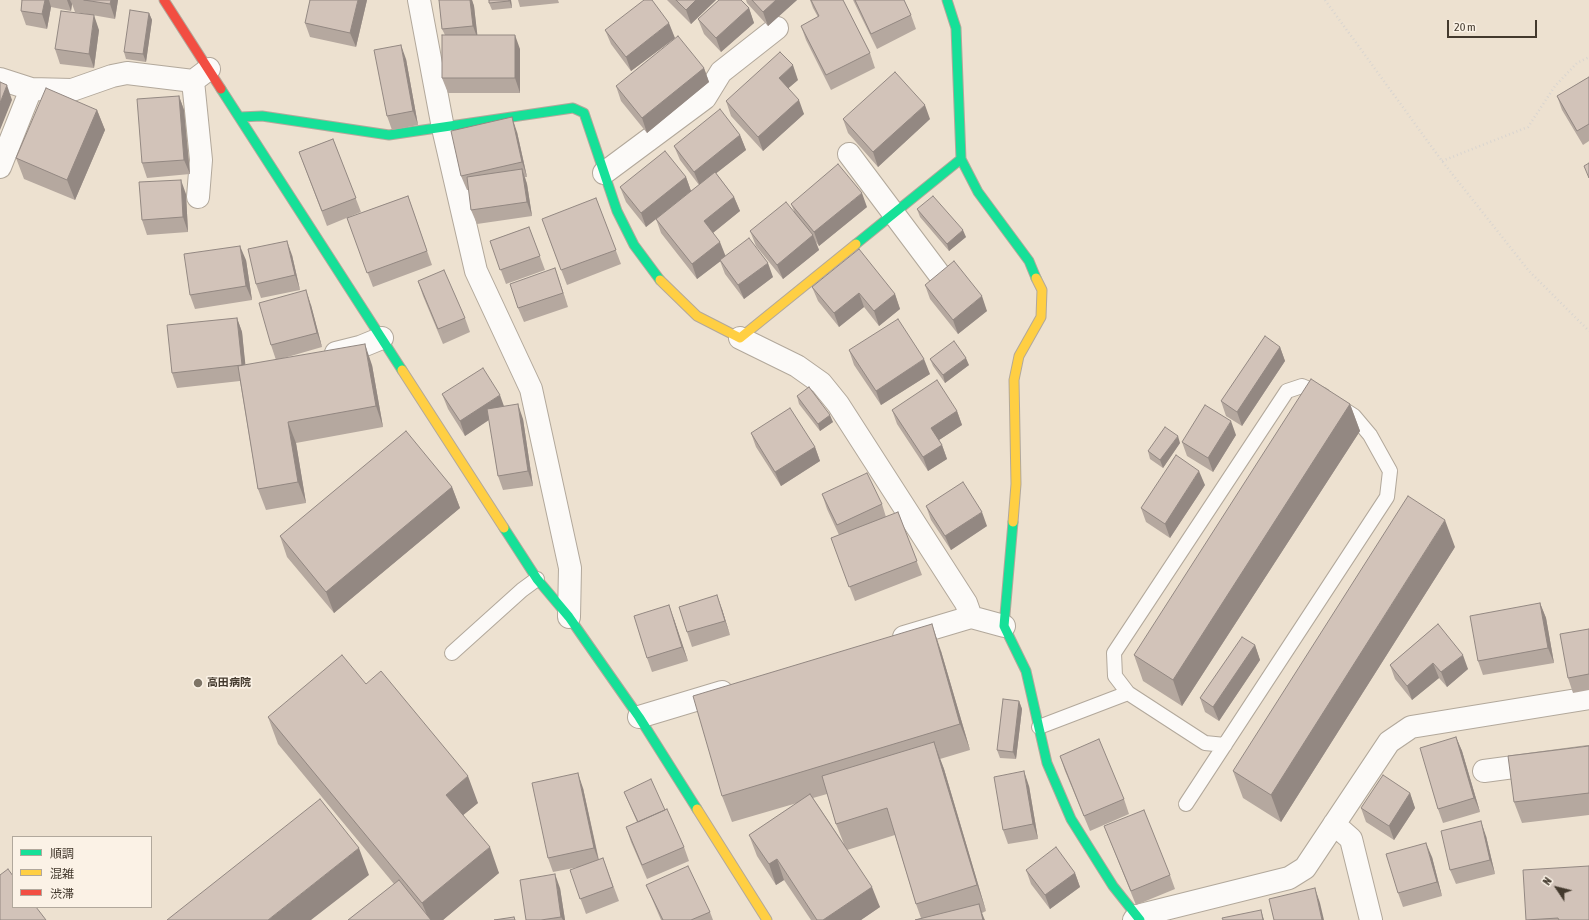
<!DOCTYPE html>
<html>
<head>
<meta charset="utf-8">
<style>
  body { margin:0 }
  #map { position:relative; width:1589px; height:920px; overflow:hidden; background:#ede1d0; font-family:"Asap Condensed","Noto Sans JP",sans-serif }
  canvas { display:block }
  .legend { position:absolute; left:12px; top:836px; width:140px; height:72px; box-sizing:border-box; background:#fbf2e6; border:1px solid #b1a89c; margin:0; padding:5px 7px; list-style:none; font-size:12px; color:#43392d }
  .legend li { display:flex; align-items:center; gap:8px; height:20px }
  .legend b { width:20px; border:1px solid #b1a89c }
  .north { position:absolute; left:1537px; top:868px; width:40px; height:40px; -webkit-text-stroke:3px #fbf2e6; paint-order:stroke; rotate:305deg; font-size:11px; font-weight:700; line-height:16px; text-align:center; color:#43392d }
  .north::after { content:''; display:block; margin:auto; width:14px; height:18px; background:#43392d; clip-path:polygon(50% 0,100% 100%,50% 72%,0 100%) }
  .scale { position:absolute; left:1447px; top:20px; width:90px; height:18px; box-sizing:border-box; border:2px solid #43392d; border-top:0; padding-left:5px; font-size:12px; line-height:14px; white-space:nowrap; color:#43392d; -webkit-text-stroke:3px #fbf2e6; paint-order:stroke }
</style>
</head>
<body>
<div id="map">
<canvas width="1589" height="920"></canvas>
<ul class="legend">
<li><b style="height:5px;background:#16e098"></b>順調</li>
<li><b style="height:5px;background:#ffcf43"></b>混雑</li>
<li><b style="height:5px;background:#f24e42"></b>渋滞</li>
</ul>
<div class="north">N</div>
<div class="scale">20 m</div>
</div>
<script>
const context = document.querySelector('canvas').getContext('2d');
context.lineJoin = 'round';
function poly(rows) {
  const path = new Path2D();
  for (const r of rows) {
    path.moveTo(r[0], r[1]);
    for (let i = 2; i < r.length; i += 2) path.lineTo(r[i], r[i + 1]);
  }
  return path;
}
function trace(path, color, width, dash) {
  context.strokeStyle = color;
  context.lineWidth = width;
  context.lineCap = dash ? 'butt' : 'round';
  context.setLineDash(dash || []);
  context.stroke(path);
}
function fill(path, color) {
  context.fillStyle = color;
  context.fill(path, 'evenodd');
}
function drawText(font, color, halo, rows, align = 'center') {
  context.font = font + ' "Asap Condensed","Noto Sans JP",sans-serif';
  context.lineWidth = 3.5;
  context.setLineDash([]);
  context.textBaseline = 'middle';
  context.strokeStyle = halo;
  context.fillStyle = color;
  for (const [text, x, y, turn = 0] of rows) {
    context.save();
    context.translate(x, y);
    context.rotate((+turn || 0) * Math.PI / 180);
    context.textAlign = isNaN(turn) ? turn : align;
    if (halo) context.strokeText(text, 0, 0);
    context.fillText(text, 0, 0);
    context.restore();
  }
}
const path = poly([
  [1325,0,1442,161,1529,271,1589,331],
  [1442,161,1528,127,1555,86,1577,63,1589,57]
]);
const lane = poly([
  [452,653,522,590,537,579],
  [1039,727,1128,693],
  [1225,745,1205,743,1128,693,1115,676,1114,653,1287,391,1302,386,1323,395],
  [1186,804,1387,497,1390,471,1370,435,1354,416,1340,407]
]);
const street = poly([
  [419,0,443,128,476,271,531,389,570,568,569,617],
  [0,79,31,89,72,90,112,76,127,73,193,81,209,69],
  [193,81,201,160,198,197],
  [849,154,939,274],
  [0,167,31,89],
  [604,173,705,98,721,72,777,28],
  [740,338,797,366,821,383,838,404,966,603,971,617],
  [336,353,360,347,382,338],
  [904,637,971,617,1004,626],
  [639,717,722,692],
  [1484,771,1589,757],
  [1334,824,1351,839,1371,920],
  [1134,920,1137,916,1289,878,1305,868,1389,742,1411,727,1589,698]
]);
const fast = poly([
  [947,0,956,28,961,159,978,192,1029,261,1036,278],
  [221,89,402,370],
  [240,117,262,116,389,135,573,108,584,113,617,211,634,245,660,280],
  [856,244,961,159],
  [1013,522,1004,626,1026,671,1047,763,1071,819,1113,886,1140,920],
  [504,528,537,579,569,617,639,717,697,809]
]);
const slow = poly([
  [660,280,697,316,740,338,856,244],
  [402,370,504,528],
  [1013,522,1016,484,1014,380,1019,356,1041,317,1042,290,1036,278],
  [697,809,767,920]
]);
const jam = poly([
  [164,0,221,89]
]);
const wall = poly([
  [22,0,118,0,115,19,75,12,72,4,71,11,51,7,47,29,26,25,21,11],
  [367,0,356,47,310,37,305,23],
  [439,0,472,0,474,6,477,35,520,49,520,93,448,93,442,78,445,35,442,29],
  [511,0,512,8,492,10,489,3],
  [518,0,558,0,559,3,520,7],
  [667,0,716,0,691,24],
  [746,0,797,0,768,26,747,3],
  [810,0,843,0,870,53,875,68,831,90,806,40,801,26,818,17,813,8],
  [853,0,904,0,911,15,916,29,877,49],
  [749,8,754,23,721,52,704,34,698,19],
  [149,13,152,20,146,62,126,59,124,52],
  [99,30,94,68,60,64,55,49],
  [605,30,675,38,631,71,611,44],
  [406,59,418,125,392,130,387,116],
  [704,68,709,82,647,133,621,101,616,86],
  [1589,77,1589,141,1583,145,1562,110,1557,96],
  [798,80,788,88,804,114,763,151,731,116,726,101],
  [179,96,184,110,190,174,147,178,142,163],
  [97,110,105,130,75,200,24,179,16,158],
  [843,119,930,119,878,167,848,133],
  [517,132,527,177,525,177,527,184,532,216,477,224,471,210,469,190,467,190,461,176],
  [740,135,746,150,716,173,734,197,740,211,713,233,725,256,773,277,744,299,725,274,720,261,697,279,661,233,656,219,646,227,626,202,620,187,686,177,691,191,699,185,680,160,674,146],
  [333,139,361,212,327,226,299,152],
  [186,194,188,232,147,235,142,220],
  [408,196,432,265,373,287,347,218],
  [596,198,621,264,567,285,547,233],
  [791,204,867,207,819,246,816,242,819,250,783,279,756,246,750,231,794,211],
  [917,209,966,237,949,251,920,217],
  [529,227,545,270,506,284,490,241],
  [292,255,300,290,261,298,256,284],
  [246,260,252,300,195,309,190,295],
  [555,268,568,307,524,322,518,308],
  [418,281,465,318,470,332,443,344,423,296],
  [925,285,987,311,958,334,930,299],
  [812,287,895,294,900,309,879,326,864,307,839,327,818,301],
  [311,305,322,347,277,360,372,365,383,427,296,443,306,503,266,510,258,489,240,381,177,388,172,373,237,318,242,332,245,365,276,360,271,345],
  [1280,347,1285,361,1242,426,1226,416,1221,401],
  [849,350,930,374,881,405,854,365],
  [930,359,969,365,945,383,933,366],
  [442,394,504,406,523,419,533,486,503,490,498,476,489,420,465,436,448,409],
  [797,396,833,422,820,431,799,404],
  [1350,404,1360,431,1182,706,1143,681,1134,655],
  [892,410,957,411,962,425,939,440,942,445,947,459,928,471,897,424],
  [751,433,815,447,820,461,781,486,756,447],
  [1236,435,1213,472,1187,456,1182,442],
  [1180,443,1163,468,1150,459,1148,451],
  [1205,485,1170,538,1146,522,1141,508],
  [452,487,460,508,334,613,287,557,280,536],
  [822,494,882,504,886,517,898,512,922,575,855,601,831,538,839,535,827,509],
  [926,506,987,526,951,550,931,520],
  [1455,547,1281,822,1243,798,1233,771],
  [1540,603,1546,618,1554,663,1483,675,1478,661],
  [722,609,730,635,692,647,687,632],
  [674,619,688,661,652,672,647,658],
  [1438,624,1468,669,1447,687,1439,678,1412,700,1395,679,1390,665],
  [1589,629,1589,690,1573,693,1568,678],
  [1255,645,1260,660,1219,721,1205,712,1200,698],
  [941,651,970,750,940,759,944,769,986,911,982,913,985,920,915,920,921,918,916,904,895,835,847,850,880,907,861,920,811,920,784,880,776,885,757,856,749,835,797,803,732,822,722,796],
  [827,794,836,824,844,844,813,798],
  [366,684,478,803,463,815,499,873,443,920,348,920,394,884,278,744,268,717],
  [1019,701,1022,709,1016,759,1000,758,997,750],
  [1456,737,1462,751,1480,812,1443,823,1438,809],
  [1589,746,1589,815,1522,823,1514,802],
  [1060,756,1124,799,1129,814,1090,831,1065,771],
  [1029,786,1038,839,1008,844,1003,830],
  [583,788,599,860,603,858,619,901,586,914,570,870,579,867,553,872,548,858],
  [624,792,665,810,684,847,689,861,647,879,631,842,626,827,637,822],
  [1410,793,1415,808,1394,840,1366,822,1361,808],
  [1104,826,1170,875,1175,889,1136,905],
  [1486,836,1495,874,1456,884,1450,870],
  [1432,857,1442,896,1403,907,1398,893],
  [1589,866,1589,920,1526,920],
  [1026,870,1075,873,1080,887,1050,909,1031,884],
  [646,885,710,912,713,920,661,920],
  [560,888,565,920,526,920]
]);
const shadedWall = poly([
  [45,0,49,0,51,7,47,29,42,14],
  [67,0,70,0,72,4,71,11],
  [111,0,118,0,115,19,110,4],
  [358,0,367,0,356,47,350,33],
  [470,0,472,0,474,6,478,40,473,26],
  [509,0,511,0,512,8],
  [696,0,716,0,691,24,686,10],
  [776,0,797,0,768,26,763,12],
  [749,8,754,23,721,52,716,38],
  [149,13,152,20,146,62,143,54],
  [94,15,99,30,94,68,89,54],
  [669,23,675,38,631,71,626,57],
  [515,35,520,49,520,93,515,78],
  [401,45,406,59,418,125,413,111],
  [793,65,798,80,784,92,779,78],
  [704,68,709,82,647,133,642,118],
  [7,85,12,100,0,130,0,103],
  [179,96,184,110,190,174,184,160],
  [799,100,804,114,763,151,758,137],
  [925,105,930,119,878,167,873,152],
  [97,110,105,130,75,200,67,180],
  [512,117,517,132,527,177,522,162],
  [740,135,746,150,700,186,694,172],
  [522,169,527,184,532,216,527,202],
  [686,177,691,191,646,227,641,213],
  [181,180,186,194,188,232,183,217],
  [862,193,867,207,819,246,814,232],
  [734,197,740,211,709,236,704,221],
  [963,230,966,237,949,251,947,244],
  [813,235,819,250,783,279,777,265],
  [287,241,292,255,300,290,295,275],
  [720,242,726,257,697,279,692,264],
  [240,246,246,260,252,300,246,286],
  [768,263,773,277,744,299,738,285],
  [555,268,568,307,563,293],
  [306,290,311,305,322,347,317,333],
  [859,293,864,307,839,327,834,313],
  [895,294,900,309,879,326,874,311],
  [982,296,987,311,958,334,953,320],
  [237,318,242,332,247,380,242,365],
  [365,344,372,365,383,427,376,406],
  [1280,347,1285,361,1242,426,1237,412],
  [966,358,969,365,945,383,943,375],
  [924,359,930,374,881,405,876,391],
  [500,395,505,409,465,436,460,421],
  [518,404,523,419,533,486,528,471],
  [1350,404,1360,431,1182,706,1173,680],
  [957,411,962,425,936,442,931,428],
  [830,415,833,422,820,431,818,424],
  [1231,421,1236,435,1213,472,1208,458],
  [288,422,296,443,306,503,298,482],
  [1178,436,1180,443,1163,468,1160,460],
  [942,445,947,459,928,471,923,457],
  [815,447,820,461,781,486,775,472],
  [1199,471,1205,485,1170,538,1165,524],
  [452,487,460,508,334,613,326,592],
  [982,512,987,526,951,550,945,536],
  [1445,520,1455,547,1281,822,1271,795],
  [717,595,722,609,730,635,725,621],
  [1540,603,1546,618,1554,663,1548,648],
  [669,605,674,619,688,661,682,647],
  [932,624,941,651,970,750,960,724],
  [1255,645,1260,660,1219,721,1213,707],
  [1463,655,1468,669,1447,687,1441,672],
  [1433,663,1439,678,1412,700,1407,686],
  [1019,701,1022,709,1016,759,1013,752],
  [1456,737,1462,751,1480,812,1474,798],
  [934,742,944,769,986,911,977,885],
  [1024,771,1029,786,1038,839,1033,824],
  [578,773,583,788,599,862,594,848],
  [468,776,478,803,456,821,446,795],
  [1410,793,1415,808,1394,840,1389,826],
  [1481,821,1486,836,1495,874,1490,860],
  [1426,843,1432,857,1442,896,1437,882],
  [490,847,499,873,443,920,429,920,422,903],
  [359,848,369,875,311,920,268,920],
  [777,859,784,880,776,885,769,864],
  [1075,873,1080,887,1050,909,1045,895],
  [555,874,560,888,565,920,563,920,561,917],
  [872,887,880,907,861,920,823,920],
  [1315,888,1320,903,1324,920,1322,920],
  [979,904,984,919,985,920,983,920],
  [1261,910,1264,920,1263,920]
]);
const building = poly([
  [22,0,45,0,42,14,21,11,22,0],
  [84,0,111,0,110,4,84,0],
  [310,0,358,0,350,33,305,23,310,0],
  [439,0,470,0,473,26,442,29,439,0],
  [489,0,509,0,509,1,489,3,489,0],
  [644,0,652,0,669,23,626,57,605,30,644,0],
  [676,0,696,0,686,10,676,0],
  [719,0,741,0,749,8,716,38,698,19,719,0],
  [752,0,776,0,763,12,752,0],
  [811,0,843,0,870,53,826,75,801,26,819,16,811,0],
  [855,0,904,0,911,15,871,34,855,0],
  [130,10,149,13,143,54,124,52,130,10],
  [61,11,94,15,89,54,55,49,61,11],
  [442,35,515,35,515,78,442,78,442,35],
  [678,36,704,68,642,118,616,86,678,36],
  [401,45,413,111,387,116,374,50,401,45],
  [780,52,793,65,779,78,799,100,758,137,726,101,780,52],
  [895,72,925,105,873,152,843,119,895,72],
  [1589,77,1589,124,1577,131,1557,96,1589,77],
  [0,82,7,85,0,103,0,82],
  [46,88,97,110,67,180,16,158,46,88],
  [179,96,184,160,142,163,137,99,179,96],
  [720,109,740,135,694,172,674,146,720,109],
  [512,117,522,162,461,176,451,131,512,117],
  [333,139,356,198,322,211,299,152,333,139],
  [665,151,686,177,641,213,620,187,665,151],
  [1589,163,1589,178,1584,166,1589,163],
  [838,164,862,193,814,232,791,204,838,164],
  [522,169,527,202,471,210,467,177,522,169],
  [715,172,734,197,704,221,720,242,692,264,656,219,715,172],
  [181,180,183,217,142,220,139,182,181,180],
  [408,196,427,251,367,273,347,218,408,196],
  [933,196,963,230,947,244,917,209,933,196],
  [596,198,616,250,561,270,542,219,596,198],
  [786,202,813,235,777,265,750,231,786,202],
  [529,227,540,256,500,270,490,241,529,227],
  [749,238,768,263,738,285,720,260,749,238],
  [287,241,295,275,256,284,248,249,287,241],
  [240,246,246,286,190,295,184,254,240,246],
  [859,249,895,294,874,311,859,293,834,313,812,287,859,249],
  [954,261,982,296,953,320,925,285,954,261],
  [555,268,563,293,518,308,510,284,555,268],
  [444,270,465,318,438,329,418,281,444,270],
  [306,290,317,333,271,345,259,303,306,290],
  [237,318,242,365,172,373,167,325,237,318],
  [898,319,924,359,876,391,849,350,898,319],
  [1265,336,1280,347,1237,412,1221,401,1265,336],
  [954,341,966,358,943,375,930,359,954,341],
  [365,344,376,406,288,422,298,482,258,489,238,366,365,344],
  [483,368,500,395,460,421,442,394,483,368],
  [1311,379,1350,404,1173,680,1134,655,1311,379],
  [937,380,957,411,931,428,942,445,923,457,892,410,937,380],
  [809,387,830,415,818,424,797,396,809,387],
  [518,404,528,471,498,476,487,409,518,404],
  [1205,405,1231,421,1208,458,1182,442,1205,405],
  [790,408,815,447,775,472,751,433,790,408],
  [1165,427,1178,436,1160,460,1148,451,1165,427],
  [406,431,452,487,326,592,280,536,406,431],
  [1176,455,1199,471,1165,524,1141,508,1176,455],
  [867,473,882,504,837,525,822,494,867,473],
  [963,482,982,512,945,536,926,506,963,482],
  [1408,496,1445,520,1271,795,1233,771,1408,496],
  [898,512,917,561,849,587,831,538,898,512],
  [717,595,725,621,687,632,679,607,717,595],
  [1540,603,1548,648,1478,661,1470,616,1540,603],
  [669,605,682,647,647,658,634,616,669,605],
  [932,624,960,724,722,796,693,696,932,624],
  [1438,624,1463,655,1441,672,1433,663,1407,686,1390,665,1438,624],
  [1589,629,1589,674,1568,678,1560,634,1589,629],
  [1242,637,1255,645,1213,707,1200,698,1242,637],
  [342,655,366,684,381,671,468,776,446,795,490,847,422,903,268,717,342,655],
  [1003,699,1019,701,1013,752,997,750,1003,699],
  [1456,737,1474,798,1438,809,1420,748,1456,737],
  [1099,739,1124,799,1084,816,1060,756,1099,739],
  [934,742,977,885,916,904,887,808,836,824,822,776,934,742],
  [1589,746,1589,793,1514,802,1508,756,1589,746],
  [1024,771,1033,824,1003,830,994,777,1024,771],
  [578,773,594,848,548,858,532,783,578,773],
  [1383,775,1410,793,1389,826,1361,808,1383,775],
  [651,779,665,810,638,822,624,792,651,779],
  [810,794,872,887,823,920,817,920,777,859,769,864,749,835,810,794],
  [320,799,359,848,268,920,167,920,320,799],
  [667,809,684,847,642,865,626,827,667,809],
  [1144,810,1170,875,1131,891,1104,826,1144,810],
  [1481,821,1490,860,1450,870,1441,831,1481,821],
  [1426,843,1437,882,1398,893,1386,854,1426,843],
  [1056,847,1075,873,1045,895,1026,870,1056,847],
  [603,858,613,887,580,899,570,870,603,858],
  [688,866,710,912,691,920,663,920,646,885,688,866],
  [1589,866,1589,920,1559,920,1558,918,1526,920,1523,870,1589,866],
  [8,869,13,876,13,907,36,907,46,920,0,920,0,875,8,869],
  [555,874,561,917,541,920,526,920,520,880,555,874],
  [399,880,431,920,348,920,399,880],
  [1315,888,1322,920,1274,920,1269,899,1315,888],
  [979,904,983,920,915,920,979,904],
  [1261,910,1263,920,1223,920,1222,918,1261,910],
  [514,917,515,920,494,920,514,917]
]);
const markers = [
  [198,683,5,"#7e7466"]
];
const poiNames = [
  ["高田病院",207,683]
];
trace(lane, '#b2a89b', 16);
trace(street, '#b2a89b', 24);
trace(fast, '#b2a89b', 11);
trace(slow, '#b2a89b', 11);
trace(jam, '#b2a89b', 11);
trace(path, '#d9d5d0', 2.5, [1, 3]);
trace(lane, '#fcfaf8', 14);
trace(street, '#fcfaf8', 22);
trace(fast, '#16e098', 9);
trace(slow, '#ffcf43', 9);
trace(jam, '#f24e42', 9);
fill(wall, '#b5a89f');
fill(shadedWall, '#938882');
fill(building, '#d2c3b9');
trace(building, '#938882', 1);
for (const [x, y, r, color] of markers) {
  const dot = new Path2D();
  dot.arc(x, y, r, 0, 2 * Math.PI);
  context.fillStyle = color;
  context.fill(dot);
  trace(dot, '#fbf2e6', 1.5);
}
drawText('bold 11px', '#43392d', '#fbf2e6', poiNames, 'left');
</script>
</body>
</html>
